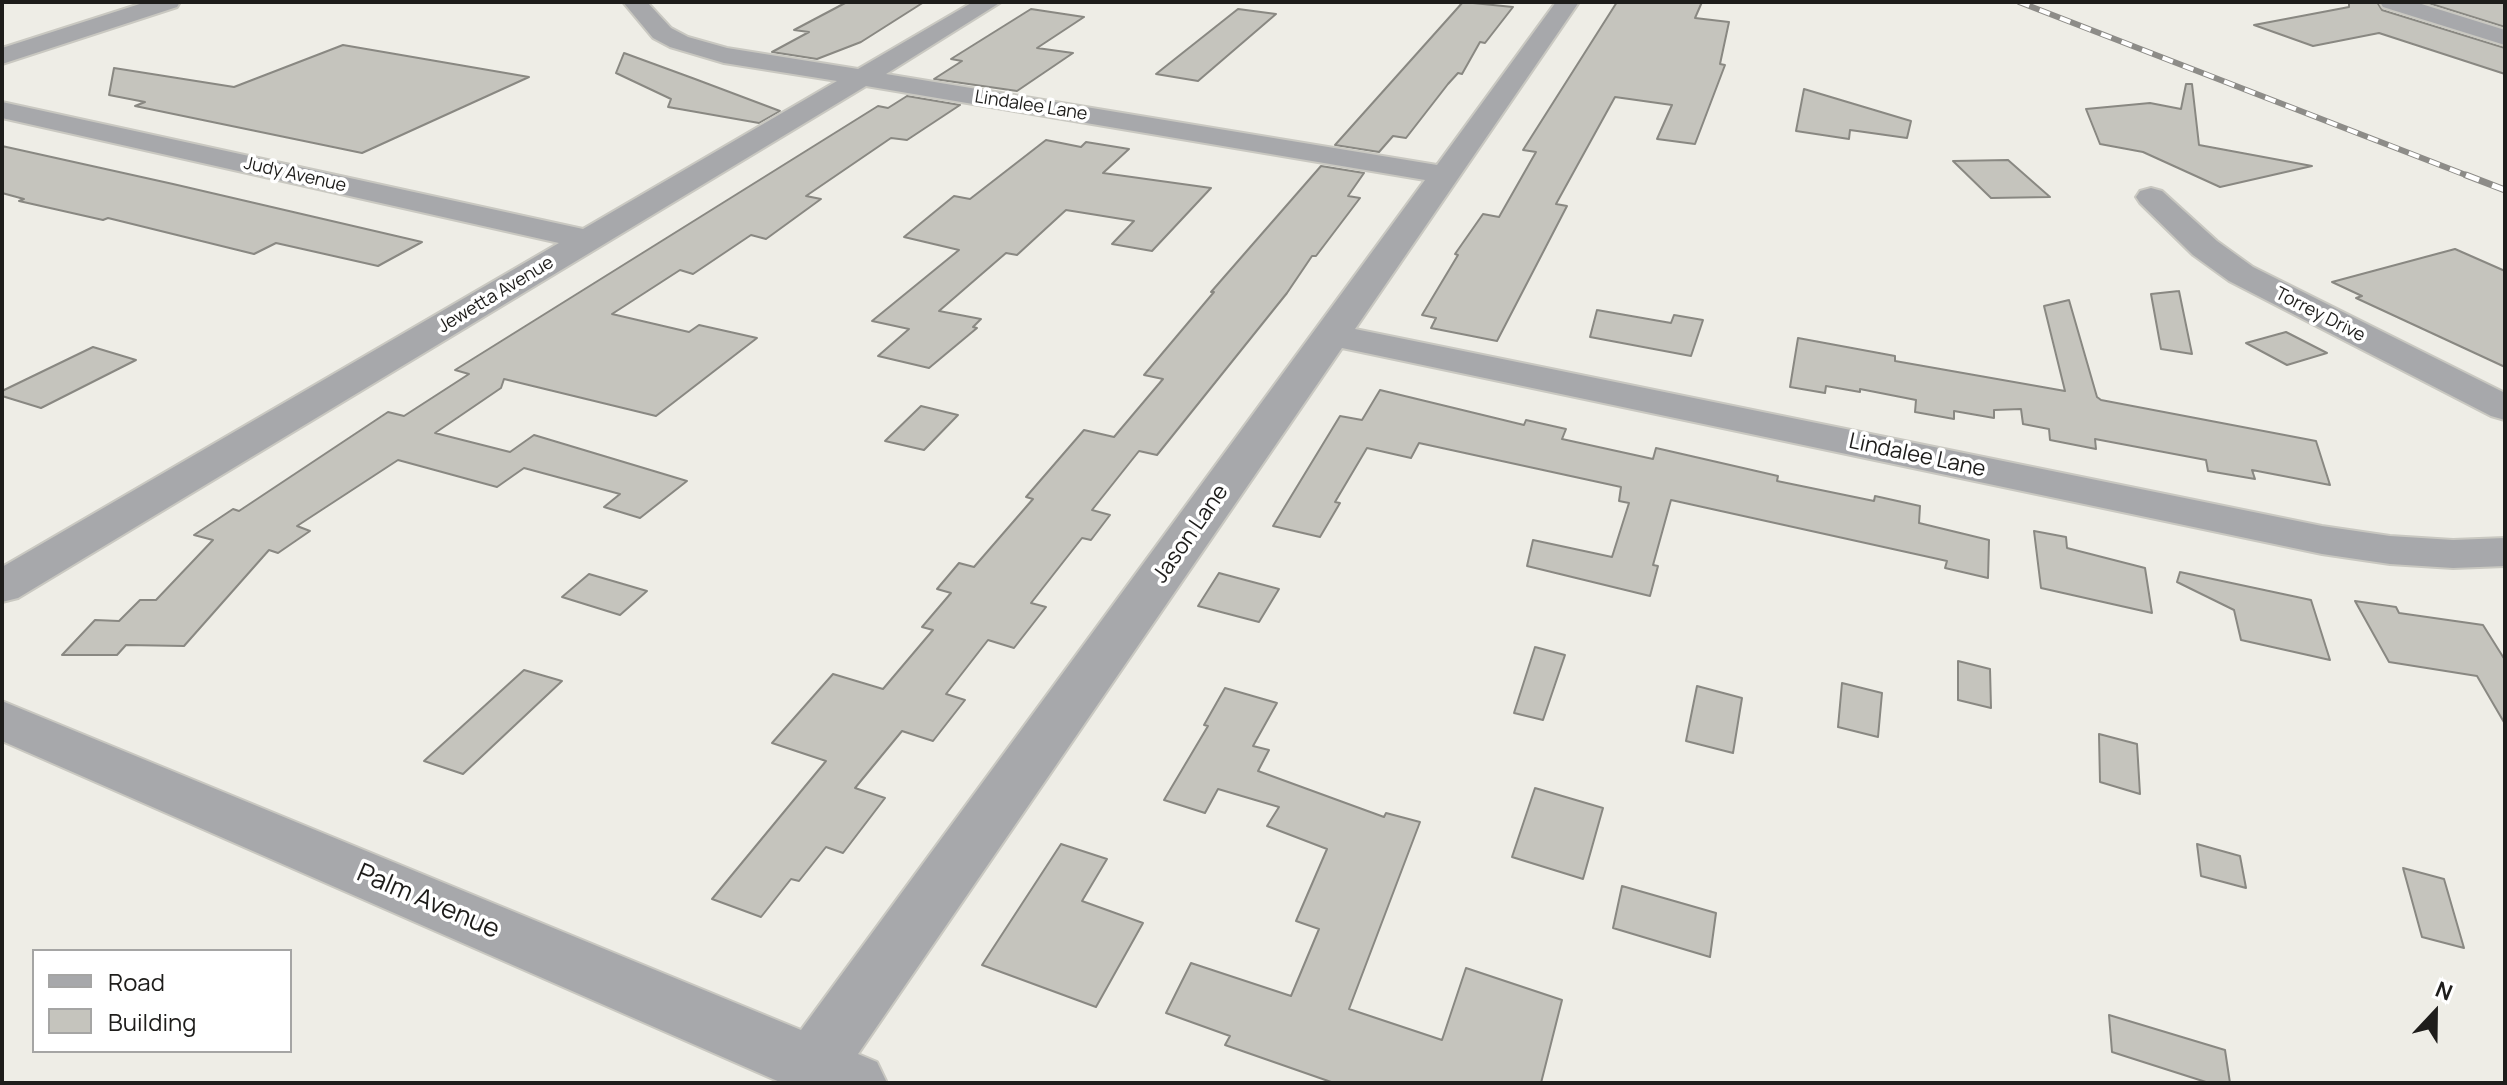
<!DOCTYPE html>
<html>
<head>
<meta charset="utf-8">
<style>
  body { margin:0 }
  #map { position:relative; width:2507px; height:1085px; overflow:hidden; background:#eeede6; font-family:Manrope,sans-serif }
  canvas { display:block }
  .frame { position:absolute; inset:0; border:4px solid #1e1d1b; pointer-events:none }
  .legend { position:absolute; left:32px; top:949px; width:260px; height:104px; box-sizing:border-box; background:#fff; border:2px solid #a5a5a4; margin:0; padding:10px 14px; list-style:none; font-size:24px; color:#1e1d1b }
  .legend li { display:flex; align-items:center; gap:16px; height:40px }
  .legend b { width:40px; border:2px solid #a5a5a4 }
  .north { position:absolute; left:2395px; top:973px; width:80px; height:80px; -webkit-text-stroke:6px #fff; paint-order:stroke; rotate:22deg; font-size:22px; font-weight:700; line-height:32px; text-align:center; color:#1e1d1b }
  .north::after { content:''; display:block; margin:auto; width:28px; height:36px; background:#1e1d1b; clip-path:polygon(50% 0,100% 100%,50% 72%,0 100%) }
</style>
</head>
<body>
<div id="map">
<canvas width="2507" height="1085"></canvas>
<div class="frame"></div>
<ul class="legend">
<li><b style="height:10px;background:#a7a8ab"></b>Road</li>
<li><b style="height:22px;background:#c5c4bd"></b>Building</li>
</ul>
<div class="north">N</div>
</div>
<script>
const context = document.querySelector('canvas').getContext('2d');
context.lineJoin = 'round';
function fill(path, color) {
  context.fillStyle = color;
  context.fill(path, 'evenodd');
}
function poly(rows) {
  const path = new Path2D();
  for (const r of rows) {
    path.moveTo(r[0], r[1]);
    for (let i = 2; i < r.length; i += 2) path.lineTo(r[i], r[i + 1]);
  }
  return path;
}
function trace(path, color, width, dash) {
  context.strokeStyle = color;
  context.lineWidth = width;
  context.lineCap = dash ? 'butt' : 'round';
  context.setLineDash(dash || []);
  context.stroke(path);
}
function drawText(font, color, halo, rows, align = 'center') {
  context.font = font + ' Manrope,sans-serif';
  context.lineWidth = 7;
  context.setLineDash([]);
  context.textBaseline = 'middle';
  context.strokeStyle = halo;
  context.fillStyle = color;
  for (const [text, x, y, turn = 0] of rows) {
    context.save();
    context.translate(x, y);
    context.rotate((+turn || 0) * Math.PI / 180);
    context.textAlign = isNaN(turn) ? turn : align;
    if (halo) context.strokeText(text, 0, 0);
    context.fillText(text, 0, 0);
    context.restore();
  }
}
const building = poly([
  [847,2,924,2,861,42,817,59,772,52,809,32,794,30,847,2],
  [1463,2,1513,7,1485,43,1480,42,1462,74,1458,73,1448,84,1406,138,1393,136,1379,152,1335,145,1463,2],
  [1617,2,1702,2,1695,18,1729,22,1720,64,1725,65,1695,144,1657,139,1672,105,1615,97,1556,204,1567,206,1497,341,1431,328,1436,318,1422,315,1458,255,1455,254,1483,214,1499,217,1536,152,1523,150,1617,2],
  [2349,2,2377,2,2382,10,2505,48,2505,74,2379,33,2313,46,2254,25,2349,7,2349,2],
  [2425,2,2505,2,2505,27,2425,2],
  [1031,9,1084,17,1037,48,1073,53,1017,91,934,79,962,61,951,59,1031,9],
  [1238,9,1276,14,1198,81,1156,74,1238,9],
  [343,45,529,77,362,153,135,106,145,102,109,95,114,68,234,87,343,45],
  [624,53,695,79,780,111,759,123,668,107,671,99,616,73,624,53],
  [2186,84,2192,84,2199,145,2312,166,2220,187,2143,152,2100,144,2086,109,2150,103,2181,109,2186,84],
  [1804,89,1911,121,1907,138,1850,130,1849,139,1796,131,1804,89],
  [907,96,960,105,907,140,891,138,806,196,821,199,766,239,751,235,693,274,680,270,612,314,689,332,699,325,757,338,656,416,504,379,501,388,435,433,510,452,534,435,687,481,640,518,604,507,620,494,524,468,497,487,398,460,297,526,310,531,278,553,269,550,184,646,126,645,117,655,62,655,95,620,119,621,140,600,156,600,213,540,194,535,233,509,239,511,388,412,404,416,469,374,455,370,878,106,888,108,907,96],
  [1046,140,1081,147,1086,142,1129,149,1103,173,1211,188,1152,251,1112,244,1134,221,1066,210,1017,255,1006,253,939,311,981,319,973,327,977,328,929,368,878,356,909,329,872,321,959,250,904,237,954,196,970,199,1046,140],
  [2,146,173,184,422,242,378,266,276,243,254,254,108,218,103,220,19,201,24,199,2,193,2,146],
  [2008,160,2050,197,1991,198,1953,161,2008,160],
  [1321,166,1364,173,1348,196,1360,198,1316,256,1312,256,1287,293,1157,455,1139,451,1092,510,1110,515,1091,540,1082,538,1031,603,1046,607,1014,648,988,640,946,694,965,700,933,741,902,731,855,788,885,798,843,853,826,847,799,881,791,879,761,917,712,899,826,761,772,743,833,674,883,689,933,630,922,627,951,593,937,589,959,563,974,567,1033,499,1026,497,1084,430,1114,437,1163,379,1144,375,1214,292,1211,292,1321,166],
  [2455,249,2505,271,2505,367,2356,298,2362,296,2332,282,2455,249],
  [2179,291,2192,354,2161,349,2151,294,2179,291],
  [2069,300,2097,397,2101,400,2316,441,2330,485,2252,470,2255,479,2208,471,2206,460,2095,439,2096,449,2050,440,2049,429,2023,424,2021,409,1994,410,1994,418,1954,411,1954,419,1915,412,1916,400,1860,389,1860,392,1826,386,1825,393,1790,387,1798,338,1895,356,1895,361,2065,391,2044,306,2069,300],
  [1597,310,1671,323,1674,315,1703,320,1691,356,1590,337,1597,310],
  [2286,332,2327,353,2287,365,2246,343,2286,332],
  [93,347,136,360,41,408,2,396,2,391,93,347],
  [1380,390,1524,425,1526,420,1566,429,1562,439,1653,459,1656,448,1778,476,1777,481,1874,501,1875,496,1920,506,1919,523,1989,540,1988,578,1945,568,1947,561,1671,500,1653,565,1658,566,1650,596,1527,566,1533,540,1612,557,1629,503,1619,501,1621,487,1419,443,1411,458,1367,448,1335,502,1340,503,1320,537,1273,526,1340,416,1362,420,1380,390],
  [921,406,958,415,924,450,885,441,921,406],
  [2034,531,2066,537,2067,548,2145,568,2152,613,2041,588,2034,531],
  [2180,572,2311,600,2330,660,2241,640,2234,610,2177,582,2180,572],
  [1219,573,1279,589,1259,622,1198,606,1219,573],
  [589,574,647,591,620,615,562,597,589,574],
  [2355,601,2396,607,2399,613,2483,625,2505,660,2505,724,2477,676,2389,662,2355,601],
  [1535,647,1565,655,1543,720,1514,713,1535,647],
  [1958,661,1990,669,1991,708,1958,700,1958,661],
  [524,670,562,681,463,774,424,761,524,670],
  [1842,683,1882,693,1878,737,1838,727,1842,683],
  [1697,686,1742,698,1733,753,1686,741,1697,686],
  [1225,688,1277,703,1253,746,1269,750,1258,771,1384,817,1386,813,1420,822,1349,1009,1442,1040,1466,968,1562,1000,1541,1083,1334,1083,1225,1045,1230,1036,1166,1013,1191,963,1291,996,1319,929,1296,921,1327,849,1267,826,1279,807,1218,789,1205,813,1164,800,1208,726,1204,725,1225,688],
  [2099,734,2137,744,2140,794,2100,782,2099,734],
  [1535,788,1603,808,1583,879,1512,857,1535,788],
  [1061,844,1107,859,1082,901,1143,923,1096,1007,982,965,1061,844],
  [2197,844,2240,856,2246,888,2201,876,2197,844],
  [2403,868,2444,879,2464,948,2422,937,2403,868],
  [1622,886,1716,913,1710,957,1613,928,1622,886],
  [2109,1015,2225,1050,2230,1083,2209,1083,2112,1052,2109,1015]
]);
const minor = poly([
  [146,2,180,2,177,7,2,64,2,48,146,2],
  [623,2,647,2,671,28,688,37,727,48,858,69,973,2,1001,2,886,74,1437,165,1556,2,1579,2,1355,329,2322,526,2390,536,2453,540,2505,538,2505,566,2453,568,2390,564,2322,554,1342,348,858,1054,877,1062,887,1083,782,1083,2,741,2,701,801,1030,1425,180,866,86,18,598,2,602,2,567,559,243,2,118,2,102,583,229,837,81,724,63,670,47,653,38,623,2],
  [2380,2,2415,2,2505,30,2505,45,2383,7,2380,2],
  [2151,188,2162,191,2217,241,2253,267,2505,393,2505,420,2491,416,2229,281,2193,255,2140,203,2136,197,2140,191,2151,188]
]);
const railFar1 = poly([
  [2019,2,2471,177]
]);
const rail = poly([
  [2466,175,2505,190]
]);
const farStreetnames = [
  ["Lindalee Lane",1031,106,9],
  ["Judy Avenue",295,175,13],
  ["Jewetta Avenue",496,295,-31],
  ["Torrey Drive",2320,315,27]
];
const streetNames = [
  ["Lindalee Lane",1917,456,12],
  ["Jason Lane",1191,534,-55]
];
const nearStreetnames = [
  ["Palm Avenue",428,902,23]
];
fill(building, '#c5c4bd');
trace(building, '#898882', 2);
trace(minor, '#c9c8c1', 4);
fill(minor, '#a7a8ab');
trace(railFar1, '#8d8c88', 6);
trace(rail, '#8d8c88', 7);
trace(railFar1, '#fff', 4, [11]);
trace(rail, '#fff', 5, [14]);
drawText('18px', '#1e1d1b', '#fff', farStreetnames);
drawText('22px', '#1e1d1b', '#fff', streetNames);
drawText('26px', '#1e1d1b', '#fff', nearStreetnames);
</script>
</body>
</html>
